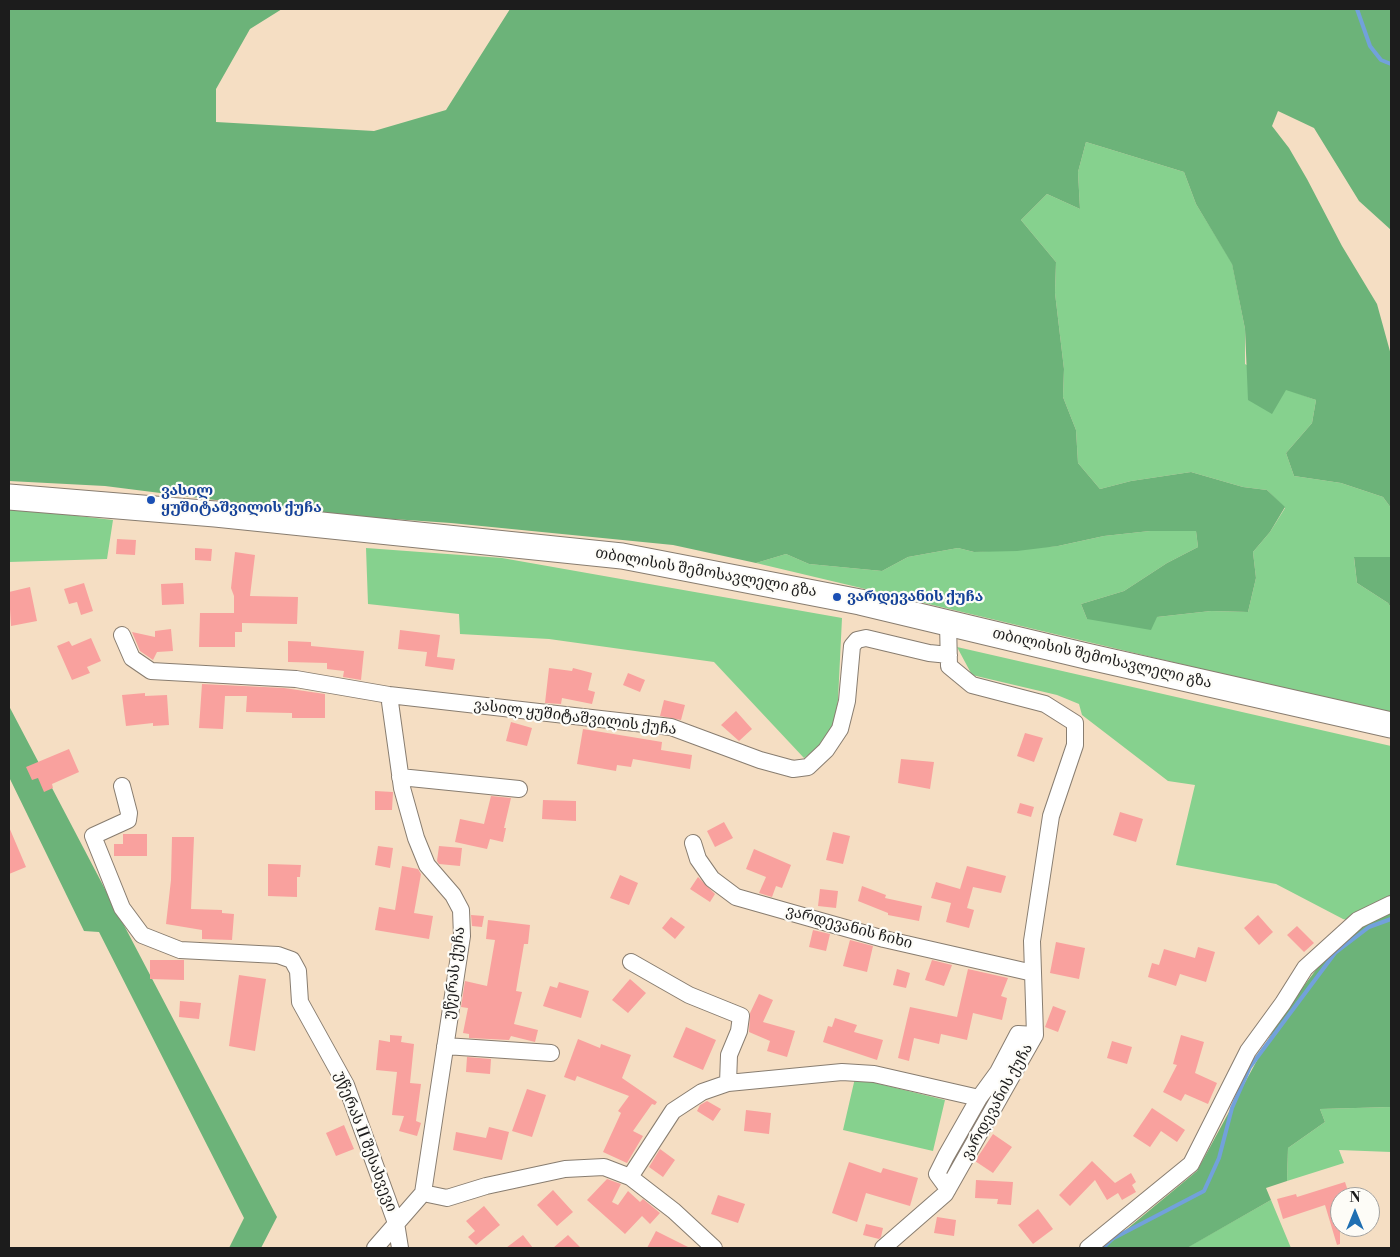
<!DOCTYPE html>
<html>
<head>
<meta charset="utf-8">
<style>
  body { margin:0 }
  #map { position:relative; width:1400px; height:1257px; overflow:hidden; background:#f5dec3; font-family:"Libre Bodoni",serif }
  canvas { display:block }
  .frame { position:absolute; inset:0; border:10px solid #1c1c1c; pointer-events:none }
  .north { position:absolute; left:1330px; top:1187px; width:50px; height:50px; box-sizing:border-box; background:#fdfcf7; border:1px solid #a3a29f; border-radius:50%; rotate:0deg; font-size:14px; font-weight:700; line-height:20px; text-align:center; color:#1c1c1c }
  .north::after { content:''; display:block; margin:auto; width:18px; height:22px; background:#1f6fb2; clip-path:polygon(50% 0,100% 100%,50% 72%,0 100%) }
</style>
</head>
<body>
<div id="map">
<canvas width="1400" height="1257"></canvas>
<div class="frame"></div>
<div class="north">N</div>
</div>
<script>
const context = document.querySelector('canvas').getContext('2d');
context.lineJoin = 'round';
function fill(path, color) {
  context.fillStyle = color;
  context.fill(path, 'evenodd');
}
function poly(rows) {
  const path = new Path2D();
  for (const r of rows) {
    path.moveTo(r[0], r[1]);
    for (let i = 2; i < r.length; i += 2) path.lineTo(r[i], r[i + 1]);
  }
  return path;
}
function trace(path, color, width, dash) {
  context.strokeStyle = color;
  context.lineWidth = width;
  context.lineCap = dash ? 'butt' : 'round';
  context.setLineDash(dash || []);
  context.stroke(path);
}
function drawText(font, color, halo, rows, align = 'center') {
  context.font = font + ' "Libre Bodoni","Noto Serif Georgian",serif';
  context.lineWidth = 4.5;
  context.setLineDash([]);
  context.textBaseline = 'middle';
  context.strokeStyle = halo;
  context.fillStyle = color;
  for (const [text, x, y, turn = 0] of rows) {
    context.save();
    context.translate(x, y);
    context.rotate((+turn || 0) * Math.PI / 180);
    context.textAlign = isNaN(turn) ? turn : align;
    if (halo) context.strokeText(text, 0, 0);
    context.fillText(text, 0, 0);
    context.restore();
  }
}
const green = poly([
  [1086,142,1184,172,1196,204,1232,263,1245,329,1245,364,1286,389,1316,400,1312,423,1286,453,1294,476,1341,483,1383,497,1391,508,1391,557,1354,558,1357,583,1388,603,1391,608,1391,714,756,563,786,554,809,564,882,571,908,557,958,548,974,552,1058,546,1104,536,1150,531,1196,531,1198,547,1167,563,1124,591,1081,604,1087,619,1157,617,1211,611,1248,612,1256,578,1253,552,1270,532,1285,508,1267,490,1243,487,1191,472,1131,481,1100,489,1078,463,1076,430,1063,397,1064,369,1055,293,1056,262,1021,220,1047,194,1080,209,1078,172],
  [9,508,113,520,107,559,9,562],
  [366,548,502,558,842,618,838,700,833,728,821,745,804,758,714,662,549,639,460,634,459,614,368,604],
  [957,647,1391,746,1391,912,1364,925,1343,919,1276,884,1176,865,1195,785,1168,781,1082,715,1079,704,1057,695,972,675],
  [855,1078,945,1100,933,1151,843,1130],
  [1391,1107,1391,1152,1339,1150,1344,1163,1287,1181,1288,1148,1325,1122,1320,1109],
  [1271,1200,1291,1248,1187,1248,1188,1247]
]);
const forest = poly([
  [9,9,282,9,250,29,216,89,216,122,374,131,446,110,510,9,1391,9,1391,230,1359,201,1314,128,1278,111,1272,126,1289,148,1307,179,1342,246,1377,304,1391,355,1391,508,1383,497,1341,483,1294,476,1286,453,1312,423,1316,400,1286,390,1272,414,1248,400,1245,329,1232,264,1196,204,1184,172,1086,142,1078,172,1080,209,1047,194,1021,220,1056,262,1055,293,1064,369,1063,397,1076,430,1078,463,1100,489,1131,481,1191,472,1243,487,1267,490,1285,507,1270,532,1253,552,1256,578,1248,612,1211,611,1157,617,1151,630,1087,619,1081,604,1124,591,1167,563,1198,547,1196,531,1150,531,1104,536,1058,546,1017,551,974,552,958,548,908,557,882,571,809,564,786,554,756,563,673,545,451,523,334,515,105,486,9,481],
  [1354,557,1391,557,1391,608,1388,603,1357,583],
  [9,706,277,1217,261,1248,229,1248,244,1218,99,932,84,931,9,777],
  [1391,912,1391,1107,1320,1109,1325,1122,1288,1148,1287,1181,1266,1188,1271,1200,1187,1248,1104,1248,1197,1171,1281,1016,1322,962,1364,925]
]);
const stream = poly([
  [1357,9,1370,46,1381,60,1391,64],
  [1103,1248,1112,1239,1204,1191,1219,1158,1232,1108,1250,1067,1335,953,1369,927,1391,919]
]);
const building = poly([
  [117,539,136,540,135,555,116,554],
  [195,548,212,549,211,561,195,560],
  [235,552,255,555,250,596,298,597,297,624,242,623,242,632,235,632,235,647,199,647,200,613,234,613,234,596,231,588],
  [84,583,93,611,81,615,77,602,69,604,64,589],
  [183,583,184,604,162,605,161,584],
  [30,587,37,621,11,626,9,592],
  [171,629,173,651,157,652,153,660,140,651,132,632,155,637,155,631],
  [400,630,440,635,437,657,455,659,453,670,425,666,427,652,398,649],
  [91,638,101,661,87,667,90,673,72,680,57,646,69,641,72,646],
  [288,641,311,642,311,646,364,651,361,680,343,677,344,671,327,669,327,663,288,662],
  [549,668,572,671,573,668,592,673,588,690,595,692,592,704,562,698,561,704,545,703],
  [628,673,645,680,640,692,623,685],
  [202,684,284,688,325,694,325,718,292,718,292,713,246,712,247,696,225,696,223,729,199,728],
  [145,693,145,696,167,695,169,725,153,726,153,723,126,726,122,695],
  [664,700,685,705,681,720,660,716],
  [736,711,752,729,739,741,721,725],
  [511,722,532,728,527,746,506,741],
  [583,729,662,742,661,750,692,755,690,769,633,759,631,767,617,765,616,771,577,764],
  [1025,733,1043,738,1034,762,1017,756],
  [69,749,79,772,52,784,53,788,44,792,38,778,32,780,26,767],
  [901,759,934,762,930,789,898,783],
  [375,791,393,792,392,810,375,810],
  [491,796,511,798,504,828,506,828,503,842,490,839,487,849,455,842,460,819,484,824],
  [543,800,576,801,576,821,542,819],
  [1020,803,1034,807,1031,817,1017,813],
  [1120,812,1143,819,1136,842,1113,835],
  [724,822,733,838,715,847,707,831],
  [9,827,26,867,9,874],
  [833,832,850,836,843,864,826,860],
  [123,834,147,834,147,856,114,856,114,844,123,844],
  [172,837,194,837,191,909,222,910,222,913,234,914,232,940,202,939,202,930,166,924,171,880],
  [378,846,393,848,390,868,375,865],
  [439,846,462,848,460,866,439,864,437,861],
  [754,849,791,865,782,888,776,886,772,897,759,893,766,877,746,869],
  [268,864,301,865,300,877,297,877,297,897,268,896],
  [402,866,418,869,421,874,414,913,433,916,429,939,375,930,379,907,395,910],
  [967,866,1006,876,1001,893,973,887,967,908,974,910,969,928,946,922,951,903,931,898,936,882,960,889],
  [620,875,638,883,629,905,610,898],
  [698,877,715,894,710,902,690,889],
  [862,886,886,895,885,898,922,906,919,921,888,915,888,913,858,901],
  [820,889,838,891,836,908,818,906],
  [471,915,484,916,482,927,472,926],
  [1258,915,1273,932,1259,945,1244,928],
  [671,917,685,927,675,939,662,928],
  [488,920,530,925,528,944,524,944,516,991,522,992,514,1024,538,1030,535,1042,511,1036,509,1040,469,1038,469,1034,463,1033,468,1008,461,1007,465,981,487,986,495,940,486,939],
  [1297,926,1314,943,1304,952,1287,935],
  [813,930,830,934,826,951,809,947],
  [850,940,873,946,867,972,843,966],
  [1056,942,1085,948,1079,979,1050,973],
  [1198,947,1215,952,1206,982,1180,974,1176,986,1148,977,1152,963,1159,965,1164,949,1195,958],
  [150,960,184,960,184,980,150,979],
  [932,960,952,965,944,986,925,980],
  [897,969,910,973,906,988,893,985],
  [968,969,1008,978,1001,996,1007,998,1002,1020,973,1013,967,1040,941,1034,939,1044,914,1038,909,1061,898,1058,910,1007,957,1017],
  [239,975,266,979,255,1051,229,1046],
  [630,979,646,993,628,1013,612,1000],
  [559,982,589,991,581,1018,543,1006,550,986,557,988],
  [759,994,773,1000,763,1022,795,1031,787,1057,767,1051,770,1041,749,1032,750,1013],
  [180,1001,201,1003,199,1019,179,1017],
  [1053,1006,1066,1011,1058,1032,1045,1027],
  [835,1018,857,1025,854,1032,883,1040,877,1060,823,1042,828,1026,832,1027],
  [686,1027,716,1040,703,1070,673,1057],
  [390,1035,402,1036,401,1042,414,1044,410,1083,421,1084,416,1121,421,1123,417,1136,399,1131,404,1116,392,1115,397,1072,376,1070,379,1040,390,1042],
  [1181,1035,1204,1042,1195,1073,1217,1083,1208,1104,1185,1094,1181,1101,1163,1092,1177,1065,1173,1064],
  [578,1039,600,1048,601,1044,631,1055,622,1078,657,1102,655,1105,652,1104,633,1131,643,1136,627,1163,603,1152,621,1113,618,1111,629,1096,577,1076,575,1081,564,1077],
  [1112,1041,1132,1047,1127,1064,1107,1058],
  [467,1057,491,1059,490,1074,466,1072],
  [527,1089,546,1095,532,1137,512,1131],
  [707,1101,721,1109,713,1121,697,1111,700,1105],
  [1152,1108,1185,1130,1177,1142,1161,1131,1150,1147,1133,1136],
  [746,1110,771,1113,769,1134,744,1131],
  [344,1125,354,1149,336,1156,326,1133],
  [489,1127,509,1132,502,1160,453,1150,456,1132,486,1138],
  [993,1134,1012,1147,993,1173,975,1161],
  [660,1149,675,1160,663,1177,649,1167],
  [1092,1161,1115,1183,1131,1173,1136,1182,1132,1185,1136,1192,1122,1200,1118,1193,1107,1200,1095,1180,1070,1206,1059,1195],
  [849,1162,881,1173,883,1168,918,1178,910,1206,866,1193,857,1222,832,1213],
  [607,1179,621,1184,612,1202,618,1205,628,1191,640,1202,643,1199,660,1213,650,1224,642,1216,625,1234,587,1200],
  [976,1180,1013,1182,1011,1205,997,1204,998,1199,975,1198],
  [1345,1182,1350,1197,1340,1197,1340,1244,1337,1245,1325,1205,1283,1219,1277,1199,1296,1194,1297,1197],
  [553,1190,573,1212,557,1226,537,1205],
  [718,1195,745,1204,738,1223,711,1214],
  [484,1206,500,1225,476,1245,468,1237,475,1231,466,1221],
  [1038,1209,1053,1229,1033,1244,1018,1225],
  [937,1217,956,1220,954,1236,934,1233],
  [866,1224,883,1228,881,1237,879,1239,863,1235],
  [656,1231,690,1248,647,1248],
  [523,1235,533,1248,506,1248],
  [568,1235,581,1248,553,1248]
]);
const minor = poly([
  [122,635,132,658,151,671,296,679,389,695,671,727,760,760,793,769,808,767,826,750,840,729,847,701,852,646,857,640,866,638,929,653,949,655],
  [400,777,519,789],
  [122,786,129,813,128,820,93,836,122,908,142,935,180,950,278,955,292,960,298,971,300,1002,346,1085,396,1223,400,1248],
  [693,843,698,859,712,879,736,897,884,939,1033,973],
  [631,962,689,995,741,1016,739,1031,729,1055,728,1083],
  [445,1046,551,1053],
  [630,1177,673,1111,702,1092,728,1083,842,1072,874,1074,979,1098],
  [948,1189,937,1174,946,1156,979,1098,998,1072,1018,1034,1035,1035],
  [423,1193,447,1198,486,1186,565,1169,604,1167,630,1177,674,1211,714,1248],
  [375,1248,423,1193,462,936,461,910,453,895,427,865,416,838,402,788,389,695],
  [883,1248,945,1194,1035,1035,1032,941,1051,816,1075,745,1075,723,1045,704,972,685,949,666,948,623],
  [1088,1248,1191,1164,1248,1051,1283,1003,1305,968,1358,920,1391,904]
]);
const highway = poly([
  [9,497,215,514,622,556,860,602,1086,656,1391,725]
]);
const markers = [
  [151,500,5,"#1a4fb4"],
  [837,597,5,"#1a4fb4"]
];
const transitNames = [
  ["ვასილ",161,491],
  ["ყუშიტაშვილის ქუჩა",161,508],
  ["ვარდევანის ქუჩა",847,597]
];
const streetNames = [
  ["თბილისის შემოსავლელი გზა",706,573,10],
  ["თბილისის შემოსავლელი გზა",1102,659,13],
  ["ვასილ ყუშიტაშვილის ქუჩა",575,718,7],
  ["ვარდევანის ჩიხი",849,928,15],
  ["უწერას ქუჩა",455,973,-83],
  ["ვარდევანის ქუჩა",998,1102,-61],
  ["უწერას II შესახვევი",365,1142,69]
];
fill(green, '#86d18e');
fill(forest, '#6cb379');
trace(stream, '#72a1db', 4);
fill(building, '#f9a19e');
trace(minor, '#887d70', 18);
trace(highway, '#887d70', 27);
trace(minor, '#fff', 16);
trace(highway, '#fff', 25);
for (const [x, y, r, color] of markers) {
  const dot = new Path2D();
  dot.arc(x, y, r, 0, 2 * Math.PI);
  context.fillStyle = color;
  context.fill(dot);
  trace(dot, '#fdfcf7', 2);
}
drawText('bold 15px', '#164399', '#fdfcf7', transitNames, 'left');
drawText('15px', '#1c1c1c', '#fdfcf7', streetNames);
</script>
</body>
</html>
